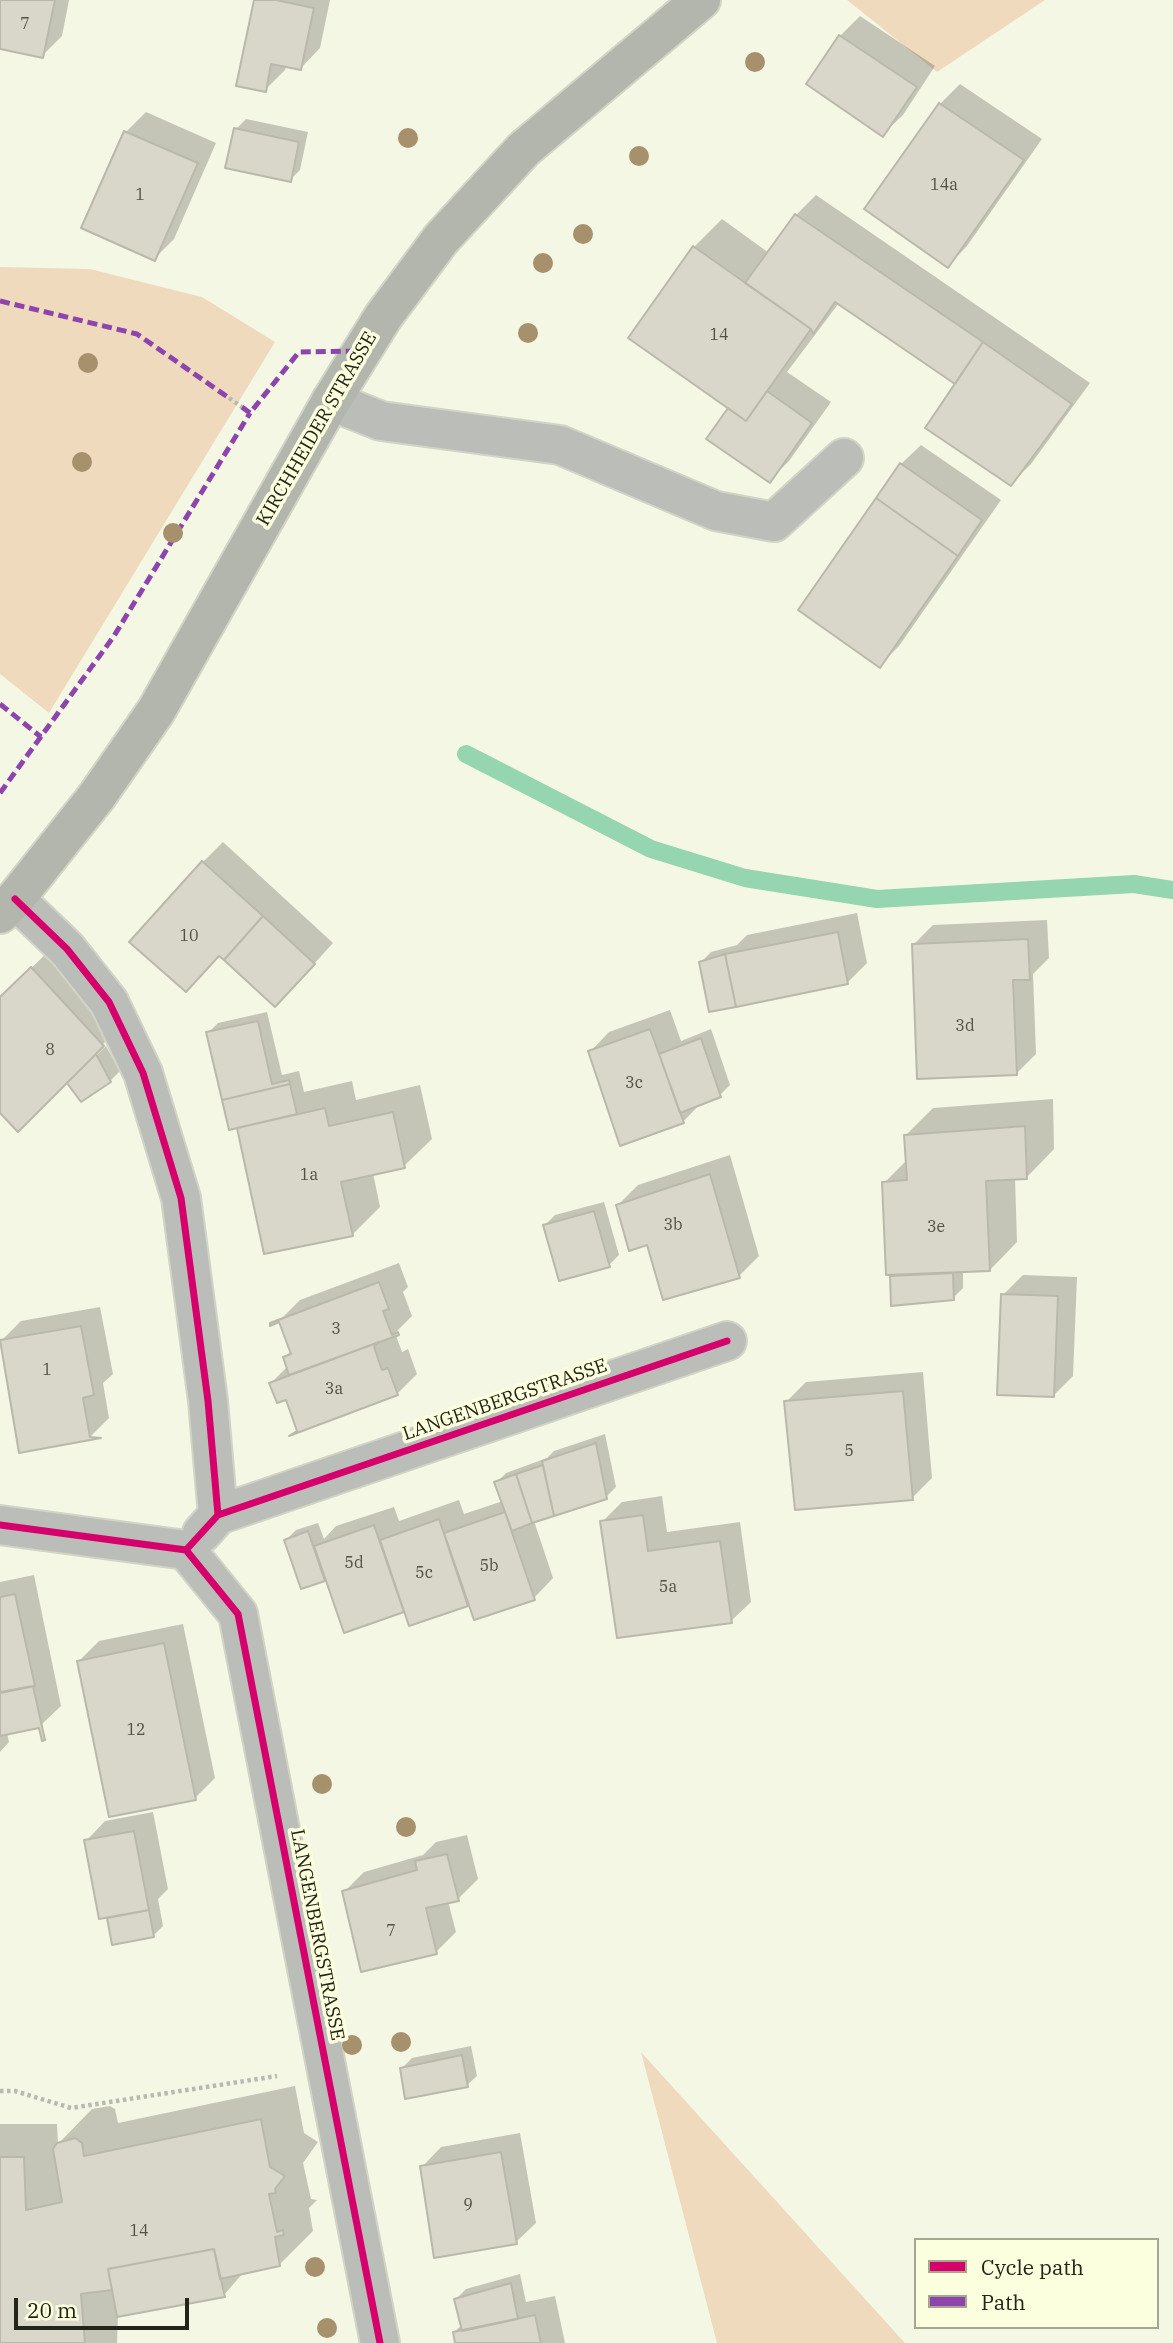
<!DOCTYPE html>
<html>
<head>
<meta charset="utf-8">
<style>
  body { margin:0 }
  #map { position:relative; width:1173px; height:2343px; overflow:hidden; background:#f5f7e5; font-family:"IBM Plex Serif",serif }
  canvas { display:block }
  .legend { position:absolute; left:914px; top:2238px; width:245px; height:91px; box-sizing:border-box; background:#fbffdd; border:2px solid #a5a88f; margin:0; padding:9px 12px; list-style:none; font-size:21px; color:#242519 }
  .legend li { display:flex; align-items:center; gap:14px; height:35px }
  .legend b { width:35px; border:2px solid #a5a88f }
  .scale { position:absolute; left:14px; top:2298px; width:175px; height:32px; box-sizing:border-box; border:4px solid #242519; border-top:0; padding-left:9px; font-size:21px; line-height:24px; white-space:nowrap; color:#242519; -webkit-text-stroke:5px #fbffdd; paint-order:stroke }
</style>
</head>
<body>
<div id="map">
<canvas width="1173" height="2343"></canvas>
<ul class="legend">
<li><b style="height:9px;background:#d6006c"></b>Cycle path</li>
<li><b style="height:9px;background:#8e44ad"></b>Path</li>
</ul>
<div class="scale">20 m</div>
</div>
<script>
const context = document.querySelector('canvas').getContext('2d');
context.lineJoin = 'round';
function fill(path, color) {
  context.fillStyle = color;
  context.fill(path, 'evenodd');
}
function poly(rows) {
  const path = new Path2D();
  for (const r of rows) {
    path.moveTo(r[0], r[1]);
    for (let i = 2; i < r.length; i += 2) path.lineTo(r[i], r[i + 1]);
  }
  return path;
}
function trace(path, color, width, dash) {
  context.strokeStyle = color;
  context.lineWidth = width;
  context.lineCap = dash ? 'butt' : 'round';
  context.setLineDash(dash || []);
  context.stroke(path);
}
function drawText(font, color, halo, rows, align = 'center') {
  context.font = font + ' "IBM Plex Serif",serif';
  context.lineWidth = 7;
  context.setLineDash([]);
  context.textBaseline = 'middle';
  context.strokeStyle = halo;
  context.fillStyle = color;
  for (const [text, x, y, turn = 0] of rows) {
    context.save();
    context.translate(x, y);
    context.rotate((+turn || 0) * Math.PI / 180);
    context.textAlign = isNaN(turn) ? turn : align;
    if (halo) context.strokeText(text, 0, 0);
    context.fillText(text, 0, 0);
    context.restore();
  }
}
const green = poly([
  [847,0,1045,0,937,72],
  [0,267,90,269,202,297,275,342,49,713,0,674],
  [641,2052,905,2343,717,2343]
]);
const shadow = poly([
  [0,0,69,0,62,36,42,56,0,47],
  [256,0,330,0,320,48,301,68,286,65,285,70,265,90],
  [860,16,935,66,903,115,883,134,840,36],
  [960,84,1042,139,967,246,948,266,866,209,940,104],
  [146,112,216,143,174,239,155,258,84,227,126,132],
  [246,119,308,132,300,170,290,180,236,129],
  [816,195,1090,383,1031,464,1011,484,957,383,839,303,787,372,831,402,789,461,769,481,730,408,694,247,722,219,769,253,796,215],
  [921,445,1001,500,899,646,880,665,901,464],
  [223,842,333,943,295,985,203,862],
  [857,913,867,963,847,983,701,962,711,952,737,945,747,935],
  [1047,920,1049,958,1033,974,1036,1054,1016,1074,914,944,933,925],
  [51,949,122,1025,18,1129,0,1110,0,998],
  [670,1010,681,1041,711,1029,730,1085,720,1095,702,1102,683,1122,590,1052,609,1032],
  [267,1012,282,1075,299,1071,304,1092,352,1081,356,1100,420,1085,432,1139,404,1166,373,1173,380,1207,352,1235,239,1129,208,1033,218,1023],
  [106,1046,120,1071,110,1081,69,1083],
  [1053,1099,1054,1149,1027,1177,1015,1178,1017,1242,990,1270,963,1271,963,1288,953,1298,892,1276,895,1273,884,1183,907,1160,905,1136,933,1108],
  [730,1155,759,1256,739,1276,649,1243,618,1205,638,1185],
  [604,1202,619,1255,609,1265,545,1225,555,1215],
  [399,1263,408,1287,403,1292,412,1316,395,1333,402,1352,408,1349,417,1374,397,1394,287,1398,271,1383,288,1366,285,1357,292,1350,280,1320,300,1300],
  [1023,1275,1077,1277,1073,1376,1053,1396,1003,1295],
  [100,1307,113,1374,103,1383,109,1418,89,1438,1,1341,21,1321],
  [923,1372,932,1478,912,1498,786,1402,806,1382],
  [605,1434,616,1487,606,1497,534,1521,553,1578,534,1598,469,1603,410,1623,405,1609,345,1630,327,1577,324,1579,286,1540,296,1530,318,1523,324,1539,336,1526,394,1507,399,1521,459,1500,464,1514,503,1501,496,1483,506,1473,547,1458,554,1451],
  [662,1496,667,1532,740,1522,751,1602,731,1621,602,1522,622,1502],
  [34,1575,61,1706,41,1725,7,1733,9,1742,0,1752,0,1582],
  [183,1624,215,1778,195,1798,79,1661,99,1641],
  [153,1812,168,1889,158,1899,163,1926,153,1936,109,1919,112,1915,86,1841,105,1821],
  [467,1835,478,1879,458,1899,448,1901,456,1932,436,1952,344,1892,364,1872,423,1855,436,1842],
  [471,2046,477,2076,467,2085,402,2068,412,2058],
  [295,2086,304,2133,318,2142,303,2163,311,2199,317,2200,309,2208,313,2231,279,2265,243,2273,224,2295,118,2315,117,2343,0,2343,0,2124,57,2124,58,2144,92,2109,110,2106,115,2109,118,2123],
  [520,2133,536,2223,516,2242,422,2167,441,2147],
  [520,2274,526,2302,555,2296,565,2343,457,2343,454,2332,462,2325,456,2299,466,2289]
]);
const stream = poly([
  [466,754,651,849,745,878,877,899,1134,884,1173,890]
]);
const building = poly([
  [0,0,55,0,43,58,0,49,0,0],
  [254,0,276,0,314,8,301,70,271,64,266,92,236,86,254,0],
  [839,35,917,87,883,137,806,84,839,35],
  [939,103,1024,160,948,268,864,209,939,103],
  [234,128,299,142,291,182,225,168,234,128],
  [124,131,198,163,155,261,81,228,124,131],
  [795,214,983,342,955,384,835,302,813,334,811,329,745,283,795,214],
  [693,246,811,329,746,421,628,338,693,246],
  [983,342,1072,404,1011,486,925,428,983,342],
  [767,391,812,423,770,483,706,439,728,408,746,421,767,391],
  [900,463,982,520,958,556,876,498,900,463],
  [876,498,958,556,880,668,798,610,876,498],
  [202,861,263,916,224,960,219,956,186,992,129,942,202,861],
  [263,916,315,964,275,1007,224,960,263,916],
  [838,932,848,984,736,1007,725,954,838,932],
  [1028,939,1030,980,1013,980,1017,1075,917,1079,912,944,1028,939],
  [725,954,736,1007,709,1012,699,962,725,954],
  [31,967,104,1046,18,1132,0,1113,0,997,31,967],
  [258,1021,272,1084,289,1080,290,1084,222,1100,206,1032,258,1021],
  [650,1029,684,1123,620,1146,588,1051,650,1029],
  [701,1038,721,1097,680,1113,659,1054,701,1038],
  [96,1054,111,1082,81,1102,67,1083,96,1054],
  [290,1084,297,1114,229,1130,222,1100,290,1084],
  [325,1108,329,1126,393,1112,405,1168,341,1182,353,1236,264,1254,237,1128,325,1108],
  [1025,1126,1027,1179,986,1181,990,1271,886,1275,882,1182,907,1180,904,1135,1025,1126],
  [710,1174,740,1278,663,1300,647,1245,629,1251,616,1205,710,1174],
  [594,1211,610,1267,559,1281,543,1225,594,1211],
  [953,1273,954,1300,891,1306,890,1276,953,1273],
  [379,1282,389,1309,383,1311,392,1335,398,1332,399,1335,289,1375,283,1357,291,1354,279,1322,270,1326,270,1323,379,1282],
  [1001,1294,1058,1296,1054,1397,997,1395,1001,1294],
  [81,1326,94,1395,83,1398,90,1437,101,1438,19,1453,0,1340,81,1326],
  [379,1342,374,1347,382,1370,388,1368,398,1395,289,1436,297,1431,286,1400,277,1403,269,1383,379,1342],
  [903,1391,913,1500,795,1510,784,1401,903,1391],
  [596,1443,607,1499,554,1516,542,1461,596,1443],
  [543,1465,554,1516,532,1523,516,1474,543,1465],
  [516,1474,532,1523,512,1531,494,1482,516,1474],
  [505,1512,535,1600,474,1620,444,1533,505,1512],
  [643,1515,648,1551,720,1541,732,1623,617,1638,600,1521,643,1515],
  [439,1519,468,1606,409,1626,380,1540,439,1519],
  [374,1525,404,1612,344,1633,314,1546,374,1525],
  [308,1531,325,1581,301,1589,284,1540,308,1531],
  [15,1594,35,1686,0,1693,0,1597,15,1594],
  [164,1643,196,1800,109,1817,77,1661,164,1643],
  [33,1686,45,1740,42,1741,39,1728,0,1736,0,1692,33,1686],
  [134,1831,149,1910,99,1919,84,1840,134,1831],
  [447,1854,459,1901,426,1908,437,1954,361,1972,342,1891,417,1870,415,1861,447,1854],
  [149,1910,154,1937,112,1945,107,1918,149,1910],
  [462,2055,468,2087,405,2099,400,2068,462,2055],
  [261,2119,270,2167,285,2176,275,2189,276,2193,269,2194,277,2232,283,2230,284,2235,275,2237,280,2266,220,2279,214,2249,108,2269,112,2290,81,2294,85,2343,0,2343,0,2157,24,2157,26,2210,62,2202,53,2149,57,2143,75,2138,82,2143,84,2156,261,2119],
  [501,2152,517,2244,434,2258,420,2166,501,2152],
  [214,2249,225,2297,117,2317,108,2269,214,2249],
  [511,2283,518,2319,462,2331,454,2299,511,2283],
  [535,2315,541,2343,455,2343,453,2332,535,2315]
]);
const path = poly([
  [229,398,242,407],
  [0,2091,15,2091,71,2108,277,2076]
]);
const minor = poly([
  [331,401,381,421,560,445,716,511,774,522,844,458],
  [15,899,67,949,109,1002,143,1073,181,1198,208,1401,218,1515],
  [0,1525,186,1550,238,1614,380,2343],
  [202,1533,218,1515,727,1341]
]);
const major = poly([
  [0,914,15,899,97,796,156,711,331,401,383,317,441,239,524,149,701,0]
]);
const quiet = poly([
  [0,301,137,334,229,398],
  [242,407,250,413,299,352,362,351],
  [0,704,41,737],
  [0,793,114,636,250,413]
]);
const cycleway = poly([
  [15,899,67,949,109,1002,143,1073,181,1198,208,1401,218,1515],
  [0,1525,186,1550,238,1614,380,2343],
  [186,1550,218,1515,727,1341]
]);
const trees = [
  [755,62],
  [408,138],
  [639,156],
  [583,234],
  [543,263],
  [528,333],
  [88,363],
  [82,462],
  [173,533],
  [322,1784],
  [406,1827],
  [401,2042],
  [352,2045],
  [315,2267],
  [327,2328]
];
const numberNames = [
  ["7",25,24],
  ["14a",944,185],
  ["1",140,195],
  ["14",719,335],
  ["10",189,936],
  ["3d",965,1026],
  ["8",50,1050],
  ["3c",634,1083],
  ["1a",309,1175],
  ["3b",673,1225],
  ["3e",936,1227],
  ["3",336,1329],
  ["1",47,1370],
  ["3a",334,1389],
  ["5",849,1451],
  ["5d",354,1563],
  ["5b",489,1566],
  ["5c",424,1573],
  ["5a",668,1587],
  ["12",136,1730],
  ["7",391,1931],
  ["9",468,2205],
  ["14",139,2231]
];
const streetNames = [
  ["KIRCHHEIDER STRASSE",317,429,-60],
  ["LANGENBERGSTRASSE",505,1400,-19],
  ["LANGENBERGSTRASSE",317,1935,79]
];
fill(green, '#efdabe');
fill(shadow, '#0003');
trace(stream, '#95d5af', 18);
fill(building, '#d8d7c9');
trace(building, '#bab8aa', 2);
trace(minor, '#d3d4c6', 42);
trace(major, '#d3d4c6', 42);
trace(path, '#b8bab1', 4.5, [3.5, 3.5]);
trace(minor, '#bbbeb8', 38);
trace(major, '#b3b6ad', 38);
trace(quiet, '#8e44ad', 5, [10, 5]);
trace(cycleway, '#d6006c', 7);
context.fillStyle = '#a7906c';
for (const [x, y] of trees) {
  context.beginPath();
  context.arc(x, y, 10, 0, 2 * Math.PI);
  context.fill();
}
drawText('16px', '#515245', null, numberNames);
drawText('19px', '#242519', '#fbffdd', streetNames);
</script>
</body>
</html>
